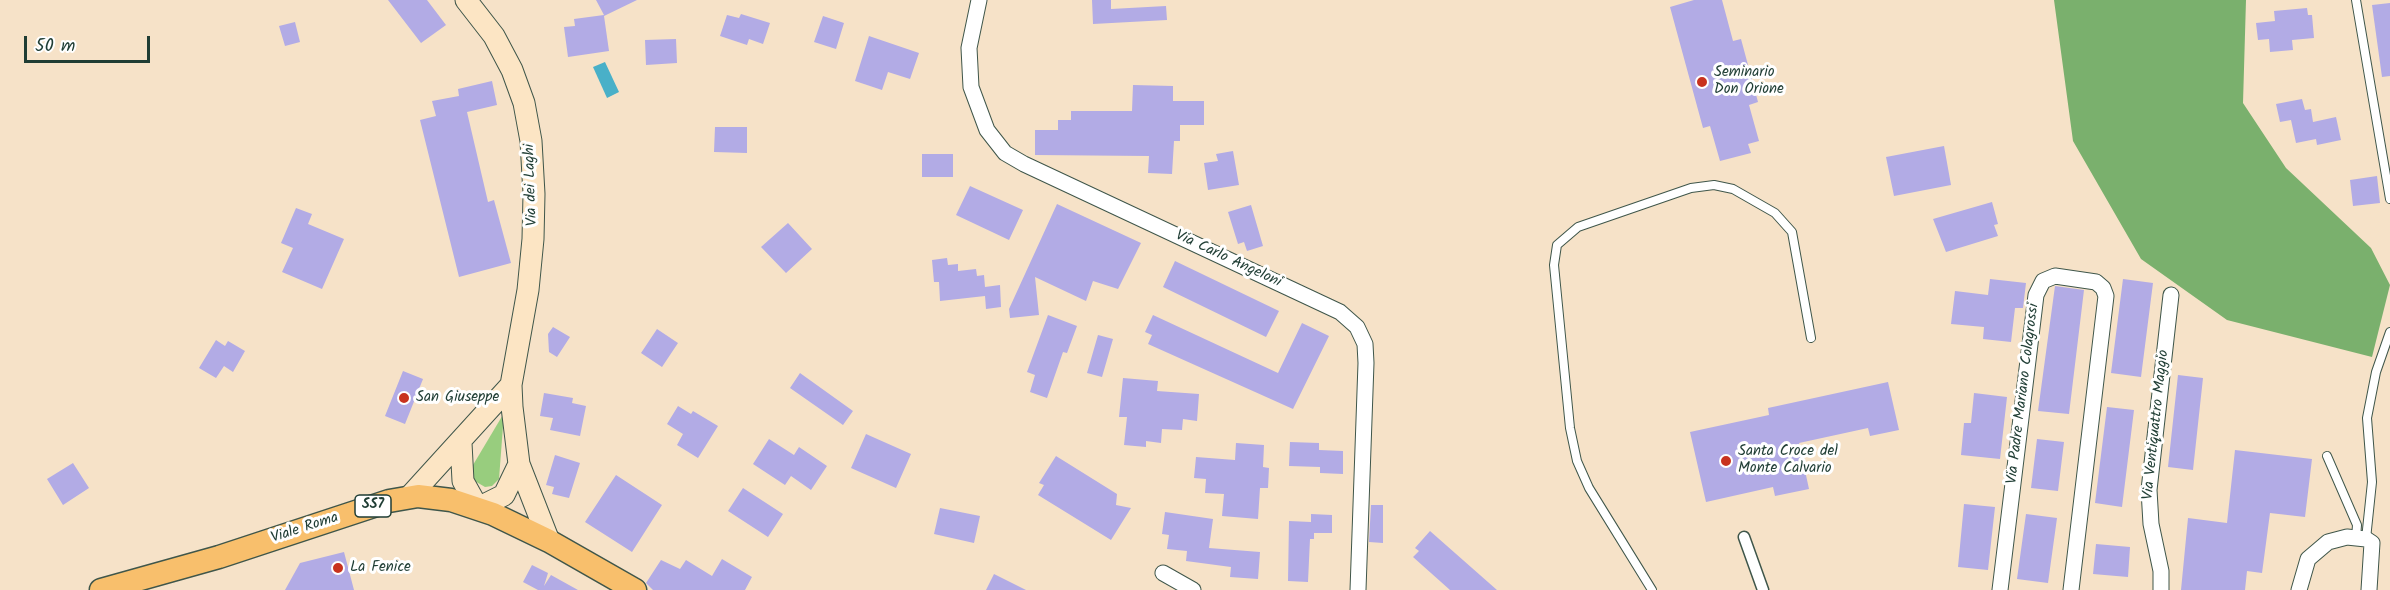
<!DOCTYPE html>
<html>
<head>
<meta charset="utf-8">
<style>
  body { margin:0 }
  #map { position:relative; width:2390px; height:590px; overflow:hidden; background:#f6e2c8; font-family:Kalam,sans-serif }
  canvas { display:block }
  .scale { position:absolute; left:24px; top:36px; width:126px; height:27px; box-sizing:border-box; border:3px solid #1f3d34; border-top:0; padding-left:8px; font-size:18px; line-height:21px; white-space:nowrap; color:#1f3d34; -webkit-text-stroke:4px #fff; paint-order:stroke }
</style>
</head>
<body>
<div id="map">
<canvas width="2390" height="590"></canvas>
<div class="scale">50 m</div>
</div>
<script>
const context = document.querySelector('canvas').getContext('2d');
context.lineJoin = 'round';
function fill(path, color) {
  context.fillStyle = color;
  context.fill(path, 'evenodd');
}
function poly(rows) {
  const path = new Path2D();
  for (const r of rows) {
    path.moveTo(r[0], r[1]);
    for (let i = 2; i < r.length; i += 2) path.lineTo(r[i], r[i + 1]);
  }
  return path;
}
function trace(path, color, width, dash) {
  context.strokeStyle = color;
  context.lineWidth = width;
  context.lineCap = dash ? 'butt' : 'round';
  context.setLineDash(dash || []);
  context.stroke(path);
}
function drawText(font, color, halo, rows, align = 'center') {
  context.font = font + ' Kalam,sans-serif';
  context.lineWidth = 6;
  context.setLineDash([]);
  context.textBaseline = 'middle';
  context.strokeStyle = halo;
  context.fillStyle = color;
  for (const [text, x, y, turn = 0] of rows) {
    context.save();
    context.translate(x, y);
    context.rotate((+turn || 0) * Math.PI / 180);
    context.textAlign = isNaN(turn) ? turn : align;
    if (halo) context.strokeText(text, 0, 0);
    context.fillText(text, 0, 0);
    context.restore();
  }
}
const green = poly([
  [504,413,499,479,492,486,485,487,473,480,470,470]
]);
const forest = poly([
  [2054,0,2246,0,2243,103,2286,168,2371,248,2390,285,2372,357,2227,320,2141,259,2073,141]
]);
const water = poly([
  [605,62,619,92,607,98,593,67]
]);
const building = poly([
  [388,0,427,0,446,25,421,43],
  [596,0,637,0,604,16,609,51,568,57,564,27,575,26,574,19,604,15],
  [1092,0,1111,0,1111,9,1166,6,1167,20,1093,24],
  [1694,0,1722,0,1733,41,1741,39,1758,102,1749,105,1759,141,1748,144,1751,153,1720,161,1710,126,1703,128,1670,7],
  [2390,3,2390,76,2382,77,2372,5],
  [2307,8,2308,15,2312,15,2314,38,2292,40,2293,50,2270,52,2269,39,2258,40,2256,23,2275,21,2274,11],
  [741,14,770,23,763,44,749,39,747,45,720,36,727,15,739,18],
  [823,16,844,23,836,49,814,42],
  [295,22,300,42,285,46,279,26],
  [869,36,919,53,910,79,888,72,882,90,855,81],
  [676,39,677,63,646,65,645,40],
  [492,81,497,105,467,112,488,202,494,200,511,263,459,277,420,120,436,116,432,101,459,96,458,89],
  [1133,85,1173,86,1173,101,1204,101,1204,125,1180,125,1180,141,1174,141,1172,174,1148,173,1149,156,1035,155,1035,130,1058,130,1058,120,1071,120,1071,111,1132,111],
  [2302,99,2305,110,2311,109,2313,122,2336,117,2341,140,2317,145,2316,139,2296,143,2291,120,2280,122,2276,104],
  [715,127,747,127,747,153,714,152],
  [1944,146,1951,185,1894,196,1886,157],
  [1233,151,1239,185,1208,190,1204,163,1218,161,1216,154],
  [922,154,953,154,953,177,922,177],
  [2377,176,2380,203,2353,206,2350,180],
  [970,186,1023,210,1009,240,956,215],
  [1992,202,1998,224,1994,225,1998,236,1946,252,1933,219],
  [1057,204,1141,243,1118,289,1093,281,1086,301,1035,277,1039,315,1010,318,1009,309],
  [1251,205,1263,246,1247,251,1244,242,1238,244,1228,212],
  [296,208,312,214,308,224,344,239,322,289,282,272,293,248,281,243],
  [788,223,812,249,786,273,761,247],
  [947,258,948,265,958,264,958,271,976,269,977,276,984,275,985,287,1000,285,1001,307,986,309,985,296,940,301,939,282,934,282,932,260],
  [1175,261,1279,311,1266,337,1163,287],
  [1990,279,2026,283,2023,308,2015,308,2011,342,1983,339,1984,327,1951,324,1955,291,1988,295],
  [2123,279,2153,283,2141,377,2111,373],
  [2055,286,2084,290,2069,414,2038,411],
  [1048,315,1077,326,1067,353,1063,352,1047,398,1030,392,1035,375,1027,372],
  [1153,315,1278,373,1302,323,1329,336,1293,409,1148,344,1152,335,1145,332],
  [553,327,570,337,557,357,549,352,548,334],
  [657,329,678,343,662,367,641,353],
  [1098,335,1113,339,1102,377,1087,373],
  [216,340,225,346,228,341,245,351,233,372,224,366,216,378,199,368],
  [403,371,423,379,405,424,385,416],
  [800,373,853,411,843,425,790,388],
  [2178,375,2203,378,2193,470,2168,467],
  [1123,378,1158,381,1157,391,1199,394,1197,421,1183,419,1182,430,1162,429,1161,443,1146,441,1146,447,1124,445,1127,417,1119,417],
  [1888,382,1899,430,1870,436,1868,428,1799,443,1809,489,1775,496,1773,487,1706,502,1690,432,1769,415,1768,408],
  [544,393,573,398,572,403,586,406,580,436,550,430,553,418,540,416],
  [1974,393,2007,397,2000,459,1961,455,1964,423,1971,423],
  [678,406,691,414,693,411,718,426,698,458,677,445,683,434,667,424],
  [2107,407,2134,410,2122,507,2095,503],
  [866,434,911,454,896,488,851,468],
  [769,439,794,455,799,447,827,466,811,490,791,476,785,485,753,464],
  [2037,439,2064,442,2058,491,2031,488],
  [1290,442,1319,443,1319,450,1343,451,1343,474,1320,473,1320,467,1289,466],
  [1236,443,1264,445,1263,467,1269,468,1268,488,1260,488,1258,519,1222,516,1224,494,1205,493,1206,479,1194,478,1196,457,1235,460],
  [2235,450,2312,459,2305,517,2270,513,2262,573,2247,571,2245,590,2181,590,2188,518,2227,523],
  [555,455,580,463,569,498,552,494,554,487,546,485],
  [1056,456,1117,494,1116,505,1131,508,1111,540,1038,495,1044,485,1039,483],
  [73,463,89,488,63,505,47,479],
  [616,475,662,505,632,552,585,522],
  [743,488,783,514,768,537,728,511],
  [1964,504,1995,507,1988,570,1958,567],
  [1371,505,1383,505,1383,543,1369,542],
  [940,508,980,516,974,543,934,534],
  [1165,512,1213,519,1209,548,1260,552,1258,579,1230,577,1231,567,1186,561,1187,551,1167,549,1169,535,1162,534],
  [1311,514,1332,515,1332,533,1314,533,1314,539,1310,539,1308,582,1288,581,1289,521,1311,522],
  [2026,514,2057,518,2048,583,2017,579],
  [1430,531,1497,590,1450,590,1413,557,1419,551,1415,548],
  [2096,544,2130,547,2128,577,2093,574],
  [344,552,354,590,285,590,300,563],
  [722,559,752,577,745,590,653,590,646,583,661,560,680,569,686,560,712,576],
  [532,565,548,573,544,586,551,575,578,590,538,590,523,582],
  [994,574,1026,590,986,590]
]);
const service = poly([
  [2356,0,2390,199],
  [2327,456,2357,525,2356,538],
  [2366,539,2372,482,2367,418,2376,372,2390,332],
  [1652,590,1589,488,1577,461,1570,428,1554,265,1557,245,1578,227,1691,188,1714,185,1733,189,1775,213,1792,232,1811,338]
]);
const pedestrian = poly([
  [1744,537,1763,590]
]);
const minor = poly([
  [979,0,969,48,971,87,987,130,1005,153,1024,164,1340,312,1357,327,1365,344,1366,363,1358,590],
  [1163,573,1193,590],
  [2000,590,2036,295,2043,281,2055,276,2096,282,2103,288,2106,296,2071,590],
  [2161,590,2161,571,2151,524,2149,490,2171,295],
  [2299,590,2308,559,2328,542,2347,537,2366,539,2372,543,2369,590]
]);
const secondary = poly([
  [466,0,494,36,512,70,524,103,531,141,534,194,533,239,528,290,511,385,512,407,519,464,549,541],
  [461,443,463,481,478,508,504,495,519,464],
  [410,496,511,385]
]);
const primary = poly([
  [101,590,219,557,389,501,418,496,451,500,493,514,549,541,635,590]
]);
const markers = [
  [1702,82,6,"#c8321e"],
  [404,398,6,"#c8321e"],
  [1726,461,6,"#c8321e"],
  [338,568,6,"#c8321e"]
];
const shields = [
  [373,506,36]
];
const shieldNames = [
  ["SS7",373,506]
];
const poiNames = [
  ["Seminario",1714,73],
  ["Don Orione",1714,90],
  ["San Giuseppe",416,398],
  ["Santa Croce del",1738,452],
  ["Monte Calvario",1738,469],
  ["La Fenice",350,568]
];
const streetNames = [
  ["Via dei Laghi",532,185,-92],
  ["Via Carlo Angeloni",1228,260,25],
  ["Via Padre Mariano Colagrossi",2024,394,-83],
  ["Via Ventiquattro Maggio",2157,425,-84],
  ["Viale Roma",305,529,-18]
];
fill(green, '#98cd7e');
fill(forest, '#7ab06d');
fill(water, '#49b0c8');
fill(building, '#b2abe5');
trace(service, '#3f564a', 10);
trace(pedestrian, '#3f564a', 13);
trace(minor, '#3f564a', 17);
trace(secondary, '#3f564a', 23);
trace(primary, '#3f564a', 25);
trace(service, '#fff', 8);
trace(pedestrian, '#fff', 10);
trace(minor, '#fff', 15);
trace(secondary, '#fce5c4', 21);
trace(primary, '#f8bf6c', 22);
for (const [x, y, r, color] of markers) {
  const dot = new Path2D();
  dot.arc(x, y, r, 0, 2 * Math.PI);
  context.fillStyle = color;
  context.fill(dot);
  trace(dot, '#fff', 2);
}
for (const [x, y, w] of shields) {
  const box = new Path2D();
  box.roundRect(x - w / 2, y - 11, w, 22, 4.5);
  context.fillStyle = '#fff';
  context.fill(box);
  trace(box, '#1f3d34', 1.5);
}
drawText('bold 14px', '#1f3d34', null, shieldNames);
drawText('15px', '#1f3d34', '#fff', poiNames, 'left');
drawText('15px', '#1f3d34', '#fff', streetNames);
</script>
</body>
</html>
